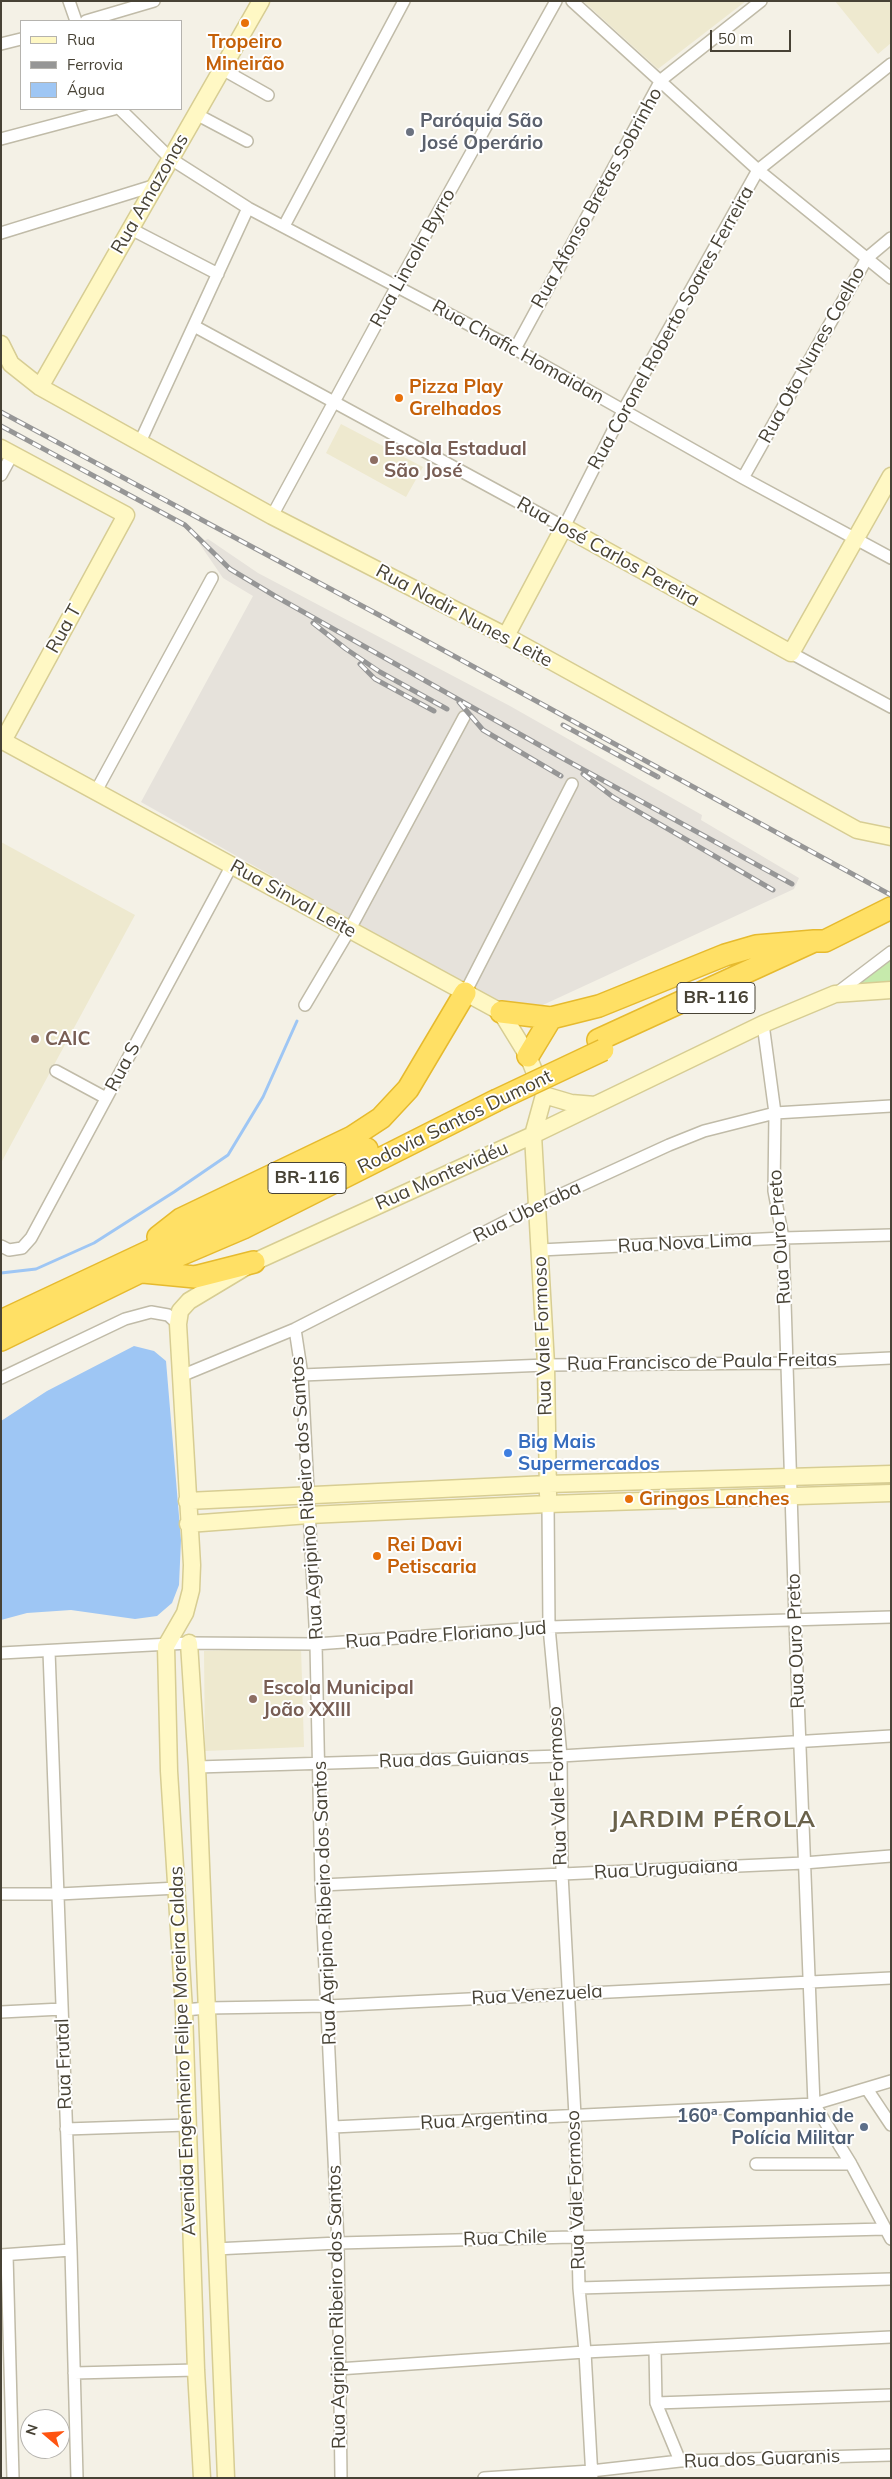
<!DOCTYPE html>
<html>
<head>
<meta charset="utf-8">
<style>
  body { margin:0 }
  #map { position:relative; width:892px; height:2479px; overflow:hidden; background:#f4f1e6; font-family:Mulish,sans-serif }
  canvas { display:block }
  .frame { position:absolute; inset:0; border:2px solid #474235; pointer-events:none }
  .legend { position:absolute; left:20px; top:20px; width:162px; height:90px; box-sizing:border-box; background:#fff; border:1px solid #b5b3ae; margin:0; padding:6px 9px; list-style:none; font-size:15px; color:#474235 }
  .legend li { display:flex; align-items:center; gap:10px; height:25px }
  .legend b { width:25px; border:1px solid #b5b3ae }
  .north { position:absolute; left:20px; top:2409px; width:50px; height:50px; box-sizing:border-box; background:#fff; border:1px solid #b5b3ae; border-radius:50%; rotate:288deg; font-size:14px; font-weight:700; line-height:20px; text-align:center; color:#474235 }
  .north::after { content:''; display:block; margin:auto; width:18px; height:22px; background:#ff5411; clip-path:polygon(50% 0,100% 100%,50% 72%,0 100%) }
  .scale { position:absolute; left:710px; top:30px; width:81px; height:22px; box-sizing:border-box; border:2px solid #474235; border-top:0; padding-left:6px; font-size:15px; line-height:18px; white-space:nowrap; color:#474235; -webkit-text-stroke:4px #fff; paint-order:stroke }
</style>
</head>
<body>
<div id="map">
<canvas width="892" height="2479"></canvas>
<div class="frame"></div>
<ul class="legend">
<li><b style="height:6px;background:#fff8c4"></b>Rua</li>
<li><b style="height:6px;background:#969696"></b>Ferrovia</li>
<li><b style="height:14px;background:#9ec6f4"></b>Água</li>
</ul>
<div class="north">N</div>
<div class="scale">50 m</div>
</div>
<script>
const context = document.querySelector('canvas').getContext('2d');
context.lineJoin = 'round';
function fill(path, color) {
  context.fillStyle = color;
  context.fill(path, 'evenodd');
}
function poly(rows) {
  const path = new Path2D();
  for (const r of rows) {
    path.moveTo(r[0], r[1]);
    for (let i = 2; i < r.length; i += 2) path.lineTo(r[i], r[i + 1]);
  }
  return path;
}
function trace(path, color, width, dash) {
  context.strokeStyle = color;
  context.lineWidth = width;
  context.lineCap = dash ? 'butt' : 'round';
  context.setLineDash(dash || []);
  context.stroke(path);
}
function drawText(font, color, halo, rows, align = 'center') {
  context.font = font + ' Mulish,sans-serif';
  context.lineWidth = 4;
  context.setLineDash([]);
  context.textBaseline = 'middle';
  context.strokeStyle = halo;
  context.fillStyle = color;
  for (const [text, x, y, turn = 0] of rows) {
    context.save();
    context.translate(x, y);
    context.rotate((+turn || 0) * Math.PI / 180);
    context.textAlign = isNaN(turn) ? turn : align;
    if (halo) context.strokeText(text, 0, 0);
    context.fillText(text, 0, 0);
    context.restore();
  }
}
const industrial = poly([
  [208,539,258,573,510,706,702,815,701,820,799,878,794,889,532,1010,504,1007,141,802,253,596,223,578,199,543]
]);
const education = poly([
  [583,1,746,1,658,69],
  [835,1,891,1,891,43,878,54],
  [341,424,423,467,406,497,326,453],
  [1,842,135,915,1,1163],
  [301,1647,304,1747,205,1751,204,1651]
]);
const green = poly([
  [891,956,891,985,847,989]
]);
const water = poly([
  [134,1346,154,1351,166,1361,181,1540,179,1585,172,1603,157,1616,135,1619,71,1610,27,1613,1,1620,1,1421,47,1391]
]);
const stream = poly([
  [1,1273,36,1269,94,1243,174,1192,228,1155,263,1097,297,1021]
]);
const street = poly([
  [69,1,76,21],
  [572,1,758,170,891,278],
  [86,21,154,1],
  [1,44,21,39],
  [222,69,268,95],
  [120,109,171,159,248,208,515,349,743,478,891,558],
  [196,114,247,141],
  [1,139,114,109],
  [284,226,404,1],
  [131,229,218,274],
  [1,233,156,185],
  [194,326,564,527,623,411,758,170,891,64],
  [515,349,661,80,761,1],
  [140,442,248,208],
  [1,475,13,453],
  [743,478,867,258,891,238],
  [272,516,397,286,556,1],
  [791,653,891,707],
  [95,793,212,578],
  [465,993,572,784],
  [837,993,891,952],
  [305,1005,350,929,464,717],
  [763,1024,775,1113,774,1191,783,1238,795,1620,814,2104,851,2164,891,2239],
  [56,1071,106,1098],
  [1,1246,9,1250,22,1248,31,1238,232,865],
  [540,1250,783,1238,891,1235],
  [295,1329,302,1375,316,1644,321,1885,338,2243,341,2478],
  [302,1375,546,1365,786,1363,891,1358],
  [181,1376,295,1329,538,1205,669,1145,704,1131,775,1113,891,1106],
  [1,1378,125,1319,151,1312,168,1315,178,1324],
  [548,1504,549,1627,561,1756,562,1874,575,2116,579,2288,585,2352,592,2478],
  [49,1651,71,2250,77,2478],
  [1,1653,189,1643,316,1644,549,1627,891,1617],
  [197,1767,561,1756,891,1736],
  [321,1885,804,1863,891,1856],
  [1,1894,59,1894,178,1888],
  [184,2010,207,2008,328,2006,891,1978],
  [1,2012,62,2009],
  [867,2089,891,2125],
  [333,2127,814,2104,891,2081],
  [66,2129,187,2125],
  [756,2164,851,2164],
  [215,2249,338,2243,885,2229],
  [1,2255,71,2250],
  [7,2255,13,2478],
  [579,2288,891,2279],
  [655,2349,656,2403,680,2461],
  [338,2369,585,2352,891,2337],
  [74,2373,196,2370],
  [656,2403,891,2395],
  [484,2478,591,2471,680,2461,891,2455]
]);
const secondary = poly([
  [1,344,11,364,40,387,272,516,506,636,857,830,891,837],
  [40,387,261,1],
  [1,448,126,515,3,741,501,1012,528,1056,544,1095],
  [506,636,564,527,791,653,891,476],
  [544,1095,533,1135,546,1365,548,1495],
  [544,1095,571,1103,595,1105],
  [187,1501,548,1484,891,1474],
  [188,1524,309,1515,548,1504,891,1493],
  [189,1643,197,1767,226,2478],
  [202,2478,196,2370,184,2010,169,1771,166,1646,185,1613,191,1590,192,1565,178,1324,180,1311,189,1301,254,1262,533,1135,763,1024,835,994,891,990]
]);
const highway = poly([
  [501,1012,551,1018,599,1006,725,955,756,946,814,941],
  [598,1040,814,941,825,941,891,908],
  [528,1056,551,1018],
  [158,1237,181,1219,352,1137,381,1118,408,1089,465,993],
  [143,1272,195,1277,254,1262],
  [1,1321,367,1149],
  [1,1340,140,1272,243,1228,495,1101]
]);
const rail = poly([
  [1,412,379,615,891,895],
  [1,426,185,525,230,569,275,596,564,759,792,884],
  [313,623,346,649,380,672,447,709],
  [360,664,375,679,434,711],
  [459,702,483,730,561,776],
  [563,725,658,777],
  [583,774,613,797,773,890]
]);
const highwayBridge = poly([
  [495,1101,603,1050]
]);
const markers = [
  [245,23,5,"#e8710a"],
  [410,132,5,"#6b7280"],
  [399,398,5,"#e8710a"],
  [374,460,5,"#8d6e63"],
  [35,1039,5,"#8d6e63"],
  [508,1453,5,"#3f7fe0"],
  [629,1499,5,"#e8710a"],
  [377,1556,5,"#e8710a"],
  [253,1699,5,"#8d6e63"],
  [864,2127,5,"#5c6f8a"]
];
const shields = [
  [716,998,78],
  [307,1178,78]
];
const shieldNames = [
  ["BR-116",716,998],
  ["BR-116",307,1178]
];
const foodNames = [
  ["Tropeiro",245,42,"center"],
  ["Mineirão",245,64,"center"],
  ["Pizza Play",409,387],
  ["Grelhados",409,409],
  ["Gringos Lanches",639,1499],
  ["Rei Davi",387,1545],
  ["Petiscaria",387,1567]
];
const worshipNames = [
  ["Paróquia São",420,121],
  ["José Operário",420,143]
];
const streetNames = [
  ["Rua Amazonas",150,194,-60],
  ["Rua Afonso Bretas Sobrinho",597,198,-61],
  ["Rua Lincoln Byrro",413,258,-61],
  ["Rua Coronel Roberto Soares Ferreira",671,328,-61],
  ["Rua Chafic Homaidan",518,352,29],
  ["Rua Oto Nunes Coelho",812,355,-61],
  ["Rua José Carlos Pereira",608,552,29],
  ["Rua Nadir Nunes Leite",464,616,28],
  ["Rua T",64,629,-61],
  ["Rua Sinval Leite",293,899,29],
  ["Rua S",123,1067,-62],
  ["Rodovia Santos Dumont",455,1122,-26],
  ["Rua Montevidéu",442,1176,-24],
  ["Rua Uberaba",527,1212,-26],
  ["Rua Ouro Preto",780,1237,-94],
  ["Rua Nova Lima",685,1243,-3],
  ["Rua Vale Formoso",543,1336,-92],
  ["Rua Francisco de Paula Freitas",702,1362,-1],
  ["Rua Agripino Ribeiro dos Santos",307,1498,-94],
  ["Rua Padre Floriano Jud",446,1635,-4],
  ["Rua Ouro Preto",796,1641,-92],
  ["Rua das Guianas",454,1759,-2],
  ["Rua Vale Formoso",558,1786,-92],
  ["Rua Uruguaiana",666,1869,-3],
  ["Rua Agripino Ribeiro dos Santos",325,1903,-92],
  ["Rua Venezuela",537,1995,-3],
  ["Avenida Engenheiro Felipe Moreira Caldas",183,2051,-92],
  ["Rua Frutal",64,2064,-92],
  ["Rua Argentina",484,2120,-3],
  ["Rua Vale Formoso",576,2190,-92],
  ["Rua Chile",505,2238,-2],
  ["Rua Agripino Ribeiro dos Santos",337,2307,-91],
  ["Rua dos Guaranis",762,2459,-2]
];
const educationNames = [
  ["Escola Estadual",384,449],
  ["São José",384,471],
  ["CAIC",45,1039],
  ["Escola Municipal",263,1688],
  ["João XXIII",263,1710]
];
const shopNames = [
  ["Big Mais",518,1442],
  ["Supermercados",518,1464]
];
const serviceNames = [
  ["160ª Companhia de",854,2116],
  ["Polícia Militar",854,2138]
];
const districtNames = [
  ["JARDIM PÉROLA",713,1820]
];
fill(industrial, '#e6e2db');
fill(education, '#eee9cf');
fill(green, '#c6eaac');
fill(water, '#9ec6f4');
trace(stream, '#9ec6f4', 3);
trace(street, '#c0bba8', 14);
trace(secondary, '#d7cd93', 19);
trace(highway, '#e6ba2e', 24);
trace(street, '#fff', 11);
trace(secondary, '#fff8c4', 16);
trace(highway, '#ffe065', 21);
trace(rail, '#969696', 5);
trace(rail, '#fff', 3, [9]);
trace(highwayBridge, '#e6ba2e', 24, []);
trace(highwayBridge, '#ffe065', 21);
for (const [x, y, r, color] of markers) {
  const dot = new Path2D();
  dot.arc(x, y, r, 0, 2 * Math.PI);
  context.fillStyle = color;
  context.fill(dot);
  trace(dot, '#fff', 2);
}
for (const [x, y, w] of shields) {
  const box = new Path2D();
  box.roundRect(x - w / 2, y - 15.5, w, 31, 4);
  context.fillStyle = '#fff';
  context.fill(box);
  trace(box, '#474235', 1);
}
drawText('bold 18px', '#474235', null, shieldNames);
drawText('bold 19px', '#c56008', '#fff', foodNames, 'left');
drawText('bold 19px', '#5b616d', '#fff', worshipNames, 'left');
drawText('19px', '#474235', '#fff', streetNames);
drawText('bold 19px', '#785e54', '#fff', educationNames, 'left');
drawText('bold 19px', '#366cbe', '#fff', shopNames, 'left');
drawText('bold 19px', '#4e5e75', '#fff', serviceNames, 'right');
context.letterSpacing = '1px';
drawText('bold 24px', '#6a624b', '#fff', districtNames);
context.letterSpacing = '0px';
</script>
</body>
</html>
